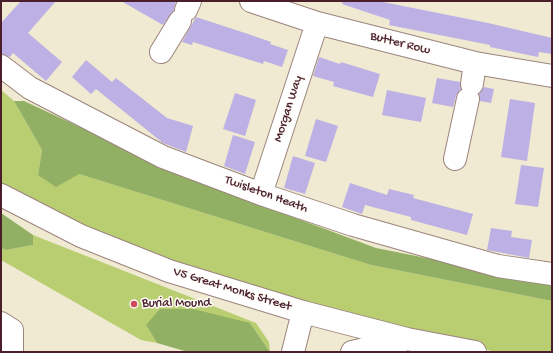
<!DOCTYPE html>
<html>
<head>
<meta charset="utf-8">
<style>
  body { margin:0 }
  #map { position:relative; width:553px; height:353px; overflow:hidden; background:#efead1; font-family:"Gochi Hand",sans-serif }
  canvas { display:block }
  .frame { position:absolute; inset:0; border:2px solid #4a1f2b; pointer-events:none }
</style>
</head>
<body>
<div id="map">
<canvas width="553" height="353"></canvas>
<div class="frame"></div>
</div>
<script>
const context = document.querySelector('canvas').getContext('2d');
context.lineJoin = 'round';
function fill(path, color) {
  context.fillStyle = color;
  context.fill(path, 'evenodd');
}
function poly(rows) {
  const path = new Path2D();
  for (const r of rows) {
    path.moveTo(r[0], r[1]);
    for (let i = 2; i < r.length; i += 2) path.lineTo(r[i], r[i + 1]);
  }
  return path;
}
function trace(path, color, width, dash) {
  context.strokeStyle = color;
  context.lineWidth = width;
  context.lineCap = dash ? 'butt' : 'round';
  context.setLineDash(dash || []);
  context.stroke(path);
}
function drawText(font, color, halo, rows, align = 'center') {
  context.font = font + ' "Gochi Hand",sans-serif';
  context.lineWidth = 3;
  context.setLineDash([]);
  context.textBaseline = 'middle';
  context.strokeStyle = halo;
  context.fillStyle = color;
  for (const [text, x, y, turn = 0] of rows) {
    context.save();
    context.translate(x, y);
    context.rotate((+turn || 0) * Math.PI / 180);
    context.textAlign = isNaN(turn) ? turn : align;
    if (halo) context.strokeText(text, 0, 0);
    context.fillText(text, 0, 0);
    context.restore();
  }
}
const green = poly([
  [1,90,14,101,42,150,38,175,79,174,371,265,552,301,552,352,496,352,312,308,137,252,17,195,1,184],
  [33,235,256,323,269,342,270,352,250,323,146,325,157,343,141,340,1,260,1,248,6,250,33,245]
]);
const forest = poly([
  [14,101,24,101,194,180,376,248,552,283,552,301,371,265,79,174,56,187,38,175,42,150],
  [1,213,33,235,33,245,6,250,1,248],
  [160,309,193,309,250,323,270,352,188,352,157,343,146,325]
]);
const building = poly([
  [21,1,56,1,28,33,62,62,46,81,13,53,10,57,1,54,1,23],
  [121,1,176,1,174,10,163,25],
  [343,1,378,1,488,23,552,38,552,54,539,52,538,57,490,47,490,45,389,25,390,20,342,4],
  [196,17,248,34,271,42,270,44,288,50,282,67,264,61,263,64,193,42,192,45,182,42],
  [319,57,340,64,341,62,380,74,373,97,333,86,334,82,313,76],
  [86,60,112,82,116,78,167,118,193,126,186,152,163,143,96,89,91,94,72,77],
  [437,78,460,82,461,89,456,96,453,107,432,103],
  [484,87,494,89,491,103,480,101,479,94],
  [387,90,426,98,421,122,382,115],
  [235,93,256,100,245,136,223,129],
  [510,99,535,103,527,161,501,157],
  [316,119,338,126,326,162,305,156],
  [233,135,255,142,245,174,224,166],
  [293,156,315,163,305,194,284,188],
  [521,165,544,168,538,207,515,204],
  [350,183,387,195,389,189,414,195,413,198,473,214,467,235,411,220,411,217,365,205,362,214,342,207],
  [491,228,512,231,511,237,532,240,529,258,487,250]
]);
const minor = poly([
  [251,1,317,23,475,63,552,76],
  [186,10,190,1],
  [161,52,180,21],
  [1,66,30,88,163,157,261,194,353,225,498,266,552,274],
  [472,84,475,63],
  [455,159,468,99],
  [261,194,317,23],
  [1,195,81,236,169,271,303,312,407,339,475,352],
  [1,323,12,330,12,352],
  [293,352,303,312],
  [352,352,404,340]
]);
const markers = [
  [134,304,4,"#d1495b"]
];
const streetNames = [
  ["Butter Row",400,44,14],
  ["Morgan Way",289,109,-72],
  ["Twisleton Heath",266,195,20],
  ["V5 Great Monks Street",232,290,17]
];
const poiNames = [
  ["Burial Mound",142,304]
];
fill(green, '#b9cd71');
fill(forest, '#92b063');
fill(building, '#bcb0e4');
trace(minor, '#9c847e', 24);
trace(minor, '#fff', 22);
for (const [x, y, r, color] of markers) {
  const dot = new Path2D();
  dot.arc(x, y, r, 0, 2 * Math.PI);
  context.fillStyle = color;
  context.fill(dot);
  trace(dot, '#fdfcf7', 1.5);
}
drawText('13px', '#4a1f2b', '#fdfcf7', streetNames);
drawText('13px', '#4a1f2b', '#fdfcf7', poiNames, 'left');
</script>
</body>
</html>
